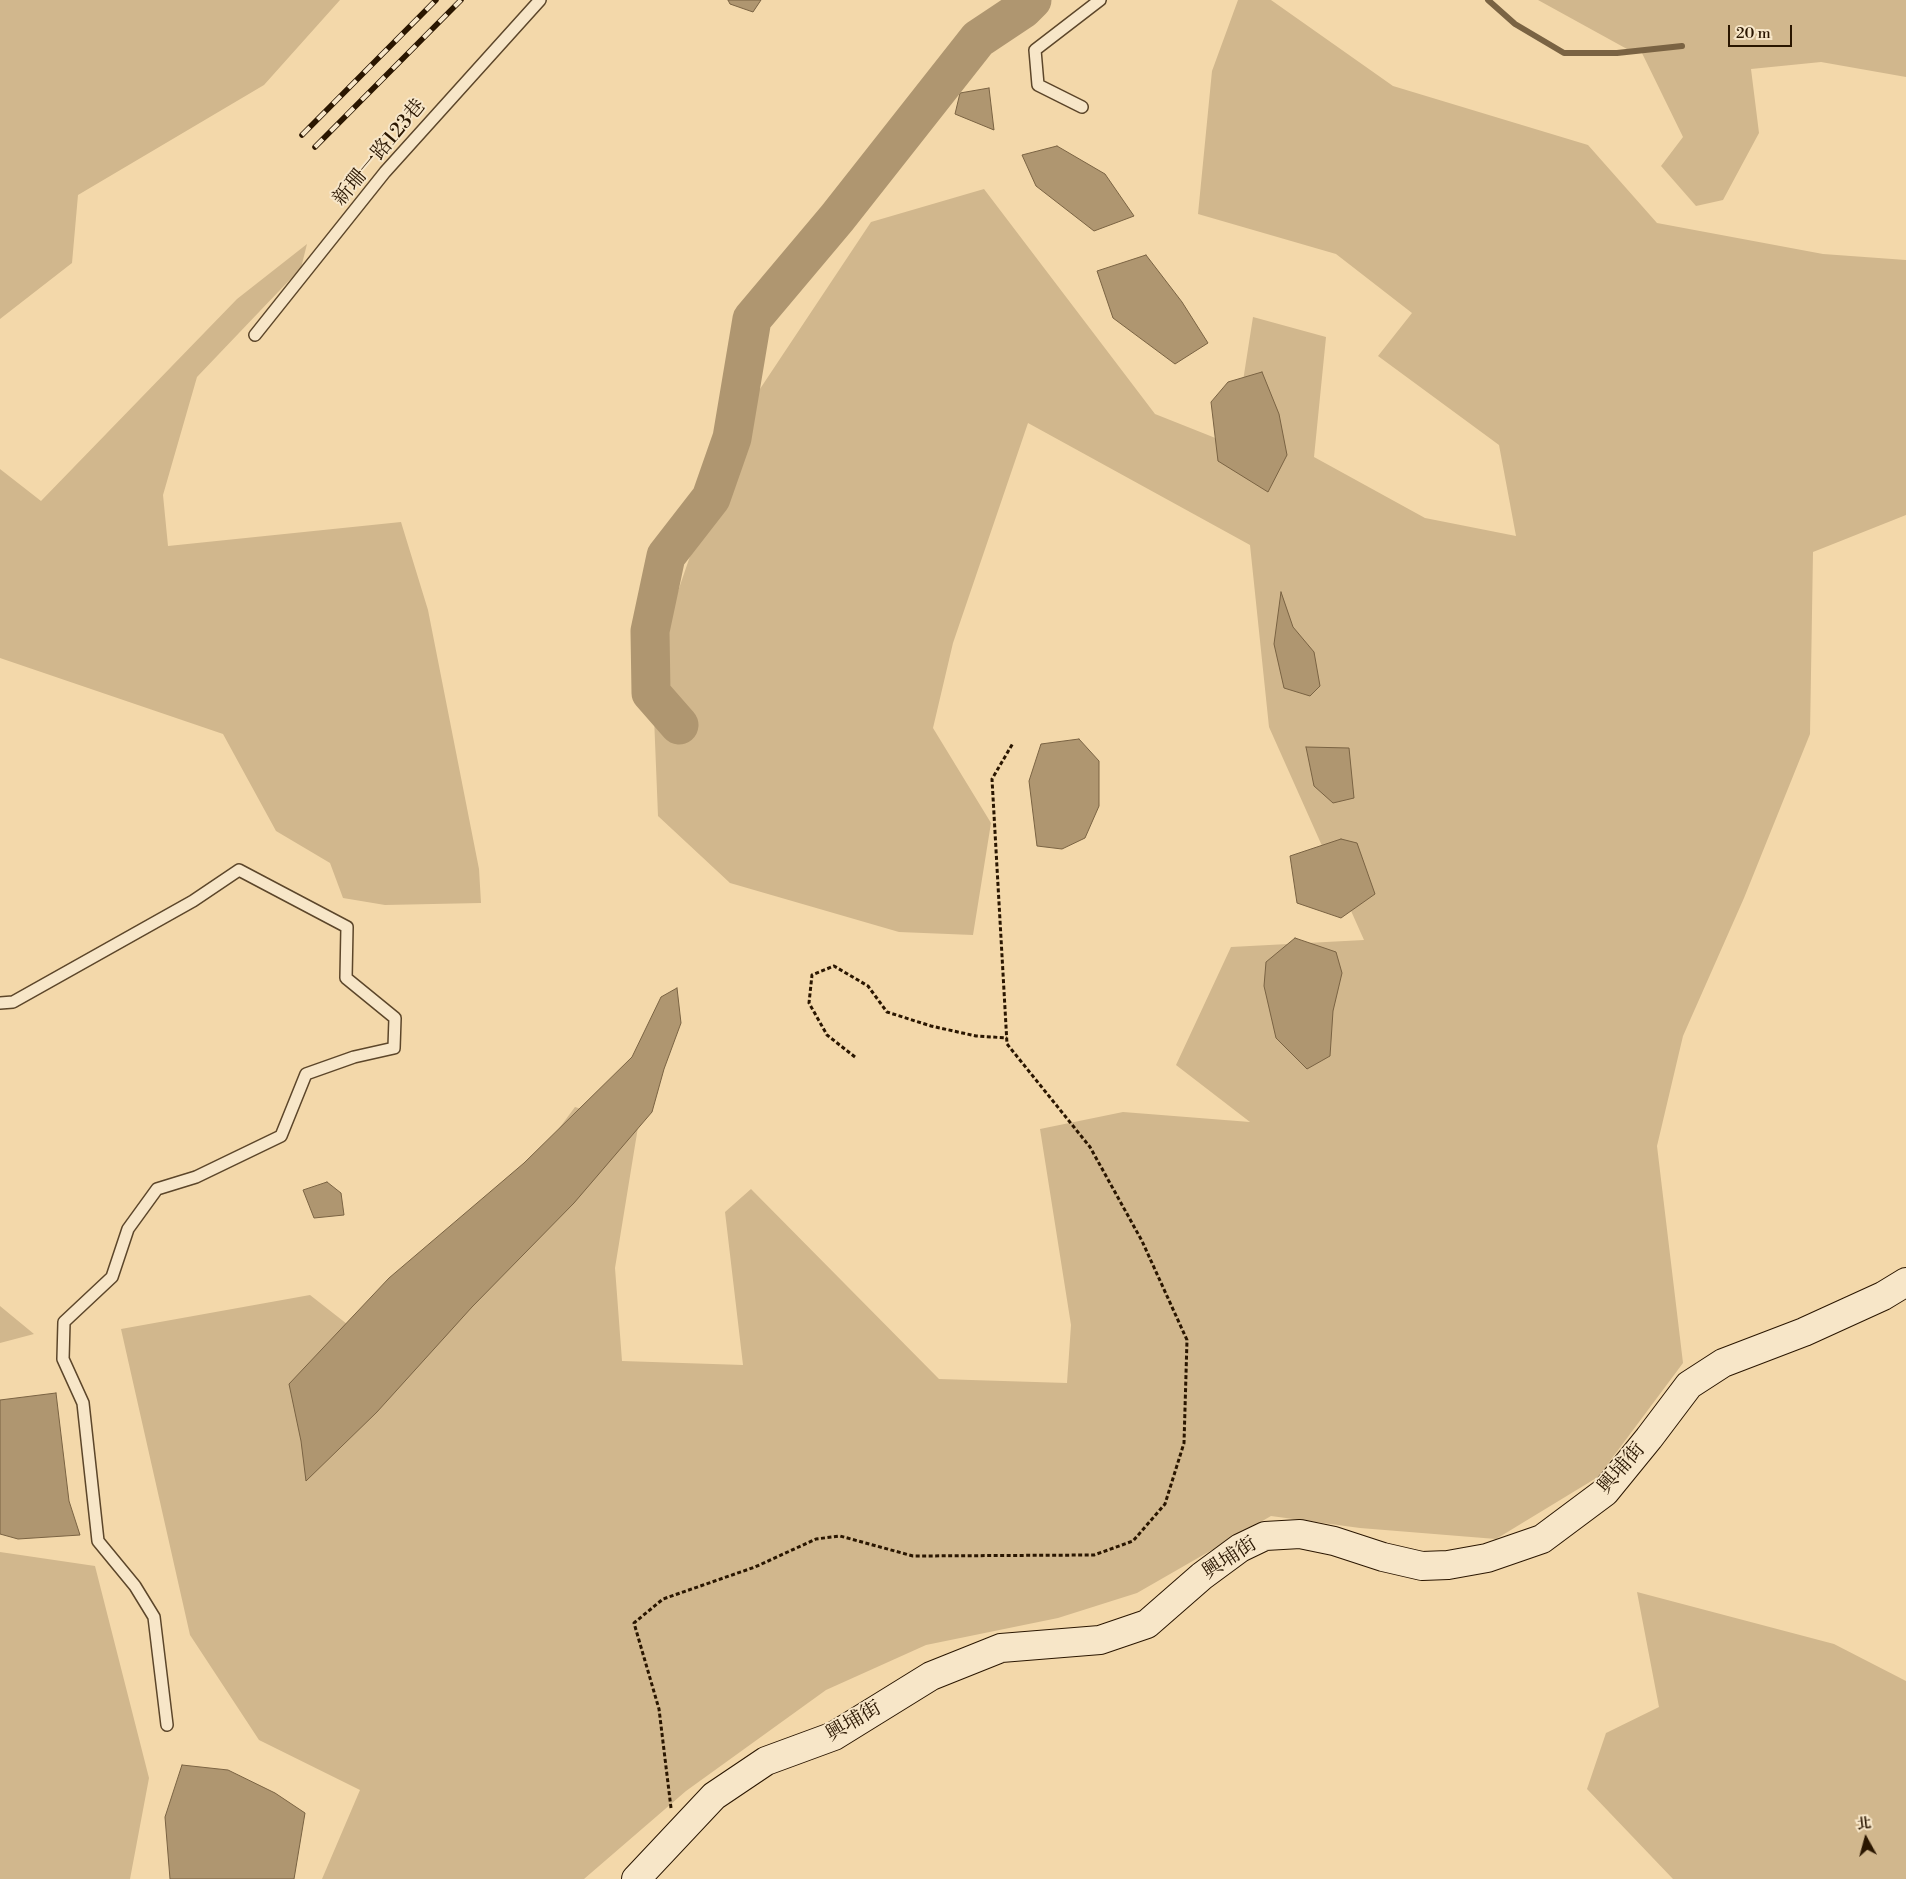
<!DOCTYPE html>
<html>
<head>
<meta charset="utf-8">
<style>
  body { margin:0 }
  #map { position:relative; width:1906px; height:1879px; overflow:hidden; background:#f3d8aa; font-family:"Libre Bodoni","Noto Serif TC",serif }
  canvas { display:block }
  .north { position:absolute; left:1841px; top:1814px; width:50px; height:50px; -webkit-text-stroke:4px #f7e6c8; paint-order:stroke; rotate:353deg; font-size:14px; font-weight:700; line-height:20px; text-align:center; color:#2a1600 }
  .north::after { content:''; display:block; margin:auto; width:18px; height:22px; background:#2a1600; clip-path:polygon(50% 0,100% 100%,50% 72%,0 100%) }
  .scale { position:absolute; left:1728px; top:25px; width:64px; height:22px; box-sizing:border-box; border:2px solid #2a1600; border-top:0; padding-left:6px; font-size:15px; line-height:18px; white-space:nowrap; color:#2a1600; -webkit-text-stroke:4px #f7e6c8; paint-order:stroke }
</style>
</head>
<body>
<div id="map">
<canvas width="1906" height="1879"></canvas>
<div class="north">北</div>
<div class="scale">20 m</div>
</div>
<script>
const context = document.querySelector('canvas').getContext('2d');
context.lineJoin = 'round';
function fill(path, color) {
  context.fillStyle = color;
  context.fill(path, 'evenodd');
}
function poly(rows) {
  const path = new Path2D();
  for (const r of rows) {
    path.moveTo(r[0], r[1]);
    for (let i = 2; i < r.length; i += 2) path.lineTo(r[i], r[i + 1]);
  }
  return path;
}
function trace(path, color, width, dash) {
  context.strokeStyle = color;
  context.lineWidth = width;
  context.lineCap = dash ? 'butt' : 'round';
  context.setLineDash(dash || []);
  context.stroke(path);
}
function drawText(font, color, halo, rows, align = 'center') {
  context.font = font + ' "Libre Bodoni","Noto Serif TC",serif';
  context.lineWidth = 4;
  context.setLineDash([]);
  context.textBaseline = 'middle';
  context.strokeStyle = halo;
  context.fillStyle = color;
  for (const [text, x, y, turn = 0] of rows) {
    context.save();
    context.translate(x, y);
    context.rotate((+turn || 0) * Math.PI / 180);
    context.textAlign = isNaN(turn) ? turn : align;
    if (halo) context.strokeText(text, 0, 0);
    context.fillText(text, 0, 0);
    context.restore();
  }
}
const green = poly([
  [0,0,340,0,264,85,78,195,72,263,0,319],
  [1238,0,1271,0,1393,86,1588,145,1657,223,1823,254,1906,260,1906,515,1813,552,1810,734,1744,898,1683,1036,1657,1146,1683,1363,1598,1477,1496,1539,1360,1528,1271,1516,1137,1593,1058,1618,926,1645,826,1690,686,1791,584,1879,322,1879,360,1790,259,1740,190,1635,121,1329,310,1295,389,1357,575,1107,638,1127,615,1268,622,1361,743,1365,725,1212,751,1189,939,1379,1067,1383,1071,1325,1040,1129,1123,1112,1250,1122,1176,1065,1231,947,1364,940,1269,727,1250,545,1028,423,953,643,933,728,991,823,973,935,899,932,730,883,658,816,652,667,734,428,871,222,984,189,1155,414,1233,445,1253,317,1326,337,1314,457,1425,518,1516,536,1499,445,1378,356,1412,313,1336,254,1198,214,1212,71],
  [1538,0,1906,0,1906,77,1821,62,1751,69,1759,133,1723,200,1696,206,1661,166,1683,137,1640,49,1627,49],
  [307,244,301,268,197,377,163,495,168,546,401,522,428,610,479,869,481,903,385,905,343,898,330,863,276,831,223,734,0,658,0,469,41,501,237,299],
  [0,1306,34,1334,0,1343],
  [0,1552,95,1566,149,1778,130,1879,0,1879],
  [1637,1592,1834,1644,1906,1681,1906,1879,1673,1879,1587,1789,1606,1733,1659,1707]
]);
const water = poly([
  [728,0,761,0,753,12,730,4,728,0],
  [989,88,994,130,955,114,960,93,989,88],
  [1057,146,1105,174,1134,216,1094,231,1036,186,1022,155,1057,146],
  [1146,255,1182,302,1208,343,1175,364,1113,318,1097,271,1146,255],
  [1262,372,1279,414,1287,455,1268,492,1218,461,1211,402,1228,382,1262,372],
  [1281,592,1293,627,1314,652,1320,686,1310,696,1284,688,1274,644,1281,592],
  [1079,739,1099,761,1099,806,1085,838,1062,849,1037,846,1029,781,1041,744,1079,739],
  [1306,747,1349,748,1354,798,1333,803,1314,786,1306,747],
  [1341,839,1357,843,1375,894,1341,918,1297,903,1290,856,1341,839],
  [1295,938,1336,952,1342,973,1333,1011,1330,1056,1307,1069,1276,1038,1264,986,1266,962,1295,938],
  [677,988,681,1023,664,1069,652,1112,574,1203,472,1307,377,1412,306,1481,301,1441,289,1384,389,1278,524,1163,632,1057,661,997,677,988],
  [327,1182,341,1193,344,1215,314,1218,303,1190,327,1182],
  [56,1393,69,1501,80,1535,18,1539,0,1534,0,1400,56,1393],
  [182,1765,228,1770,275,1793,305,1813,294,1879,170,1879,165,1817,182,1765]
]);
const stream = poly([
  [1488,0,1515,24,1564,53,1617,53,1682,46]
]);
const river = poly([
  [679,725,651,693,650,631,666,556,711,498,732,438,752,319,837,218,978,39,1023,9,1032,0]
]);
const path = poly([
  [855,1057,827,1035,809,1003,812,975,834,966,868,986,887,1012,931,1026,976,1036,1007,1038],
  [671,1808,659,1709,634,1623,663,1599,755,1567,816,1539,840,1536,913,1556,1094,1555,1133,1541,1165,1504,1184,1443,1187,1340,1142,1241,1090,1147,1007,1044,992,779,1013,743]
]);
const lane = poly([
  [1082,107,1038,85,1035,50,1100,0],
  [255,335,385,172,540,0],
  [0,1003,13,1002,193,901,239,870,347,927,346,978,395,1018,394,1048,354,1057,306,1074,281,1136,196,1177,157,1189,128,1229,112,1277,64,1322,63,1359,83,1403,98,1541,135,1586,154,1617,167,1725]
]);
const secondary = poly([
  [636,1879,714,1796,766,1761,834,1736,931,1676,1001,1648,1100,1640,1147,1624,1202,1576,1240,1548,1265,1536,1300,1534,1334,1541,1383,1557,1422,1566,1448,1565,1487,1558,1542,1539,1605,1492,1649,1438,1689,1385,1723,1363,1804,1332,1883,1296,1906,1282]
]);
const rail = poly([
  [302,135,436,0],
  [315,147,461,0]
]);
const streetNames = [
  ["新珊一路123巷",380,153,-50],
  ["興埔街",1622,1469,-49],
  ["興埔街",1230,1559,-33],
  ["興埔街",854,1722,-30]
];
fill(green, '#d1b78d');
fill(water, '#af9670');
trace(water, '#7a6343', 1);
trace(stream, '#7a6343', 6);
trace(river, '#af9670', 39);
trace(lane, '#5c462a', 14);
trace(secondary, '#2a1600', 30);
trace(path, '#2a1600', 3, [4, 2.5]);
trace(lane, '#f7e6c8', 11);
trace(secondary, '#f7e6c8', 28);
trace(rail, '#2a1600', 5.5);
trace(rail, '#f7e6c8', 4, [11]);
drawText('20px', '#2a1600', '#f7e6c8', streetNames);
</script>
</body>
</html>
